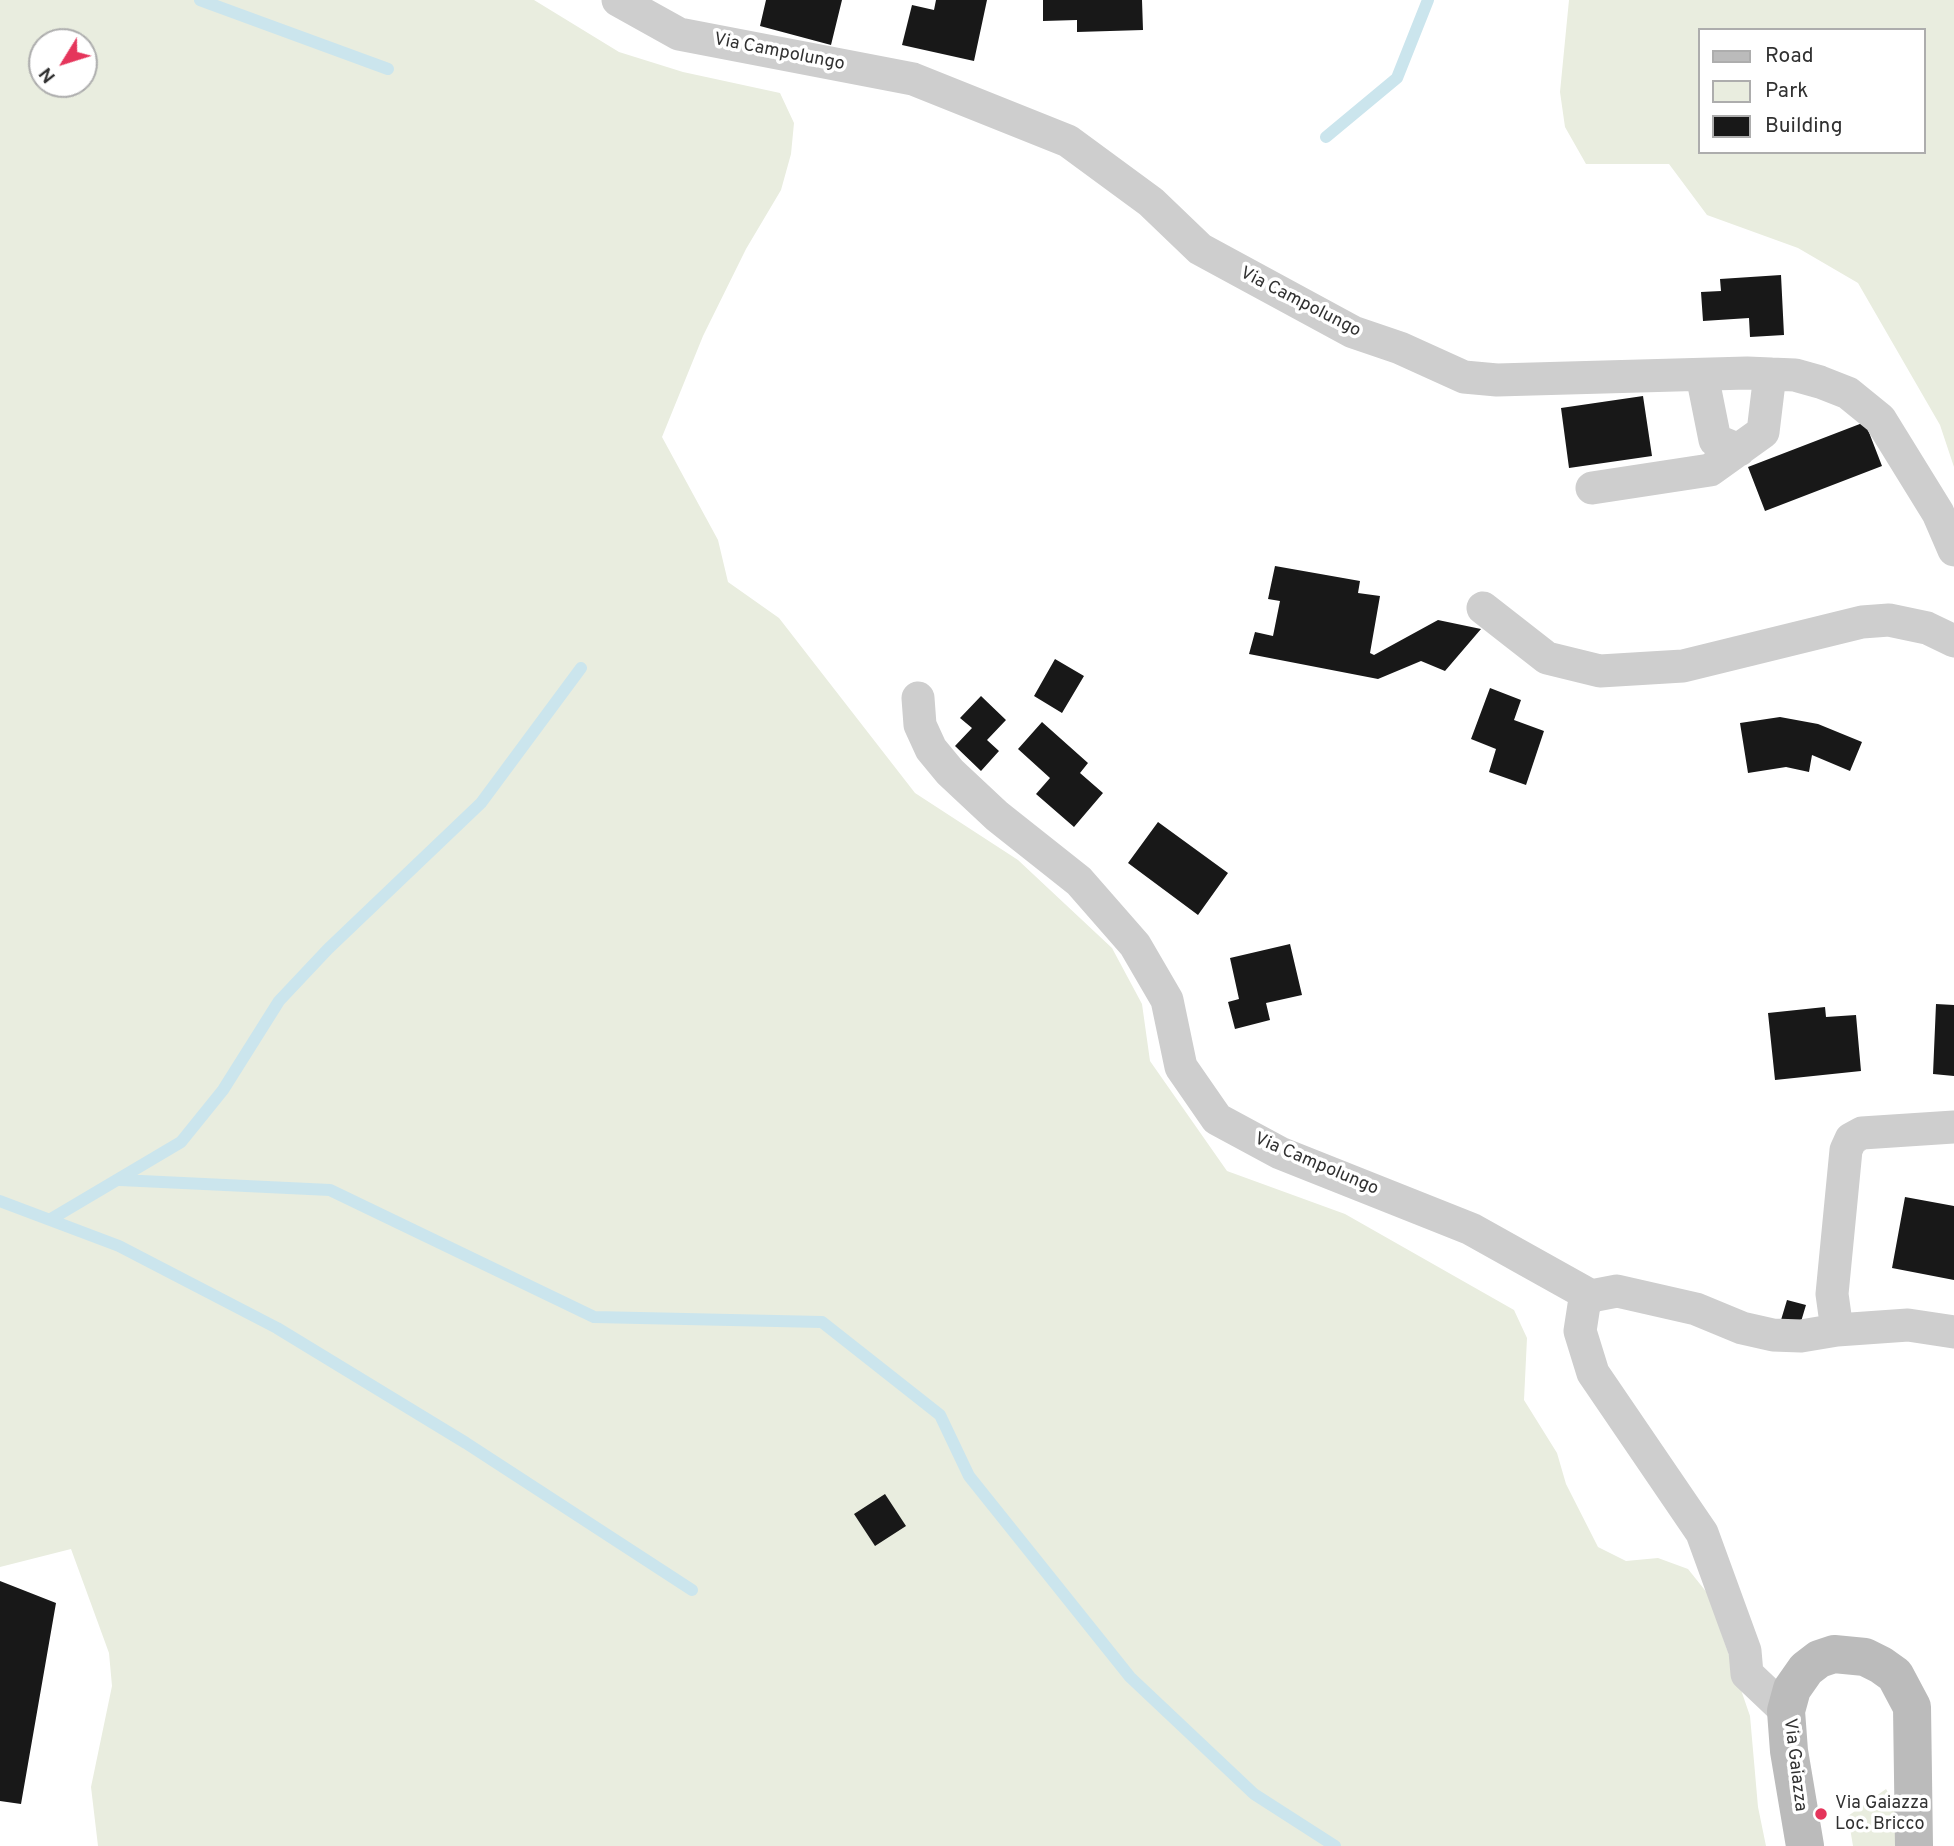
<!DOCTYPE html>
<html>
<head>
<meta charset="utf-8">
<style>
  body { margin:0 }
  #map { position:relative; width:1954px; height:1846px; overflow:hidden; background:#fff; font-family:Overpass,sans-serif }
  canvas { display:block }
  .legend { position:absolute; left:1698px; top:28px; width:228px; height:126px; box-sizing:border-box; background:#fff; border:2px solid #adadad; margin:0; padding:9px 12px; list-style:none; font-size:21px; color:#313131 }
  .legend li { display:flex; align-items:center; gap:14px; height:35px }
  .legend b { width:35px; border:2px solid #adadad }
  .north { position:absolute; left:28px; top:28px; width:70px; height:70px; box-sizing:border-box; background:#fff; border:2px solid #adadad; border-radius:50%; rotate:232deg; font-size:19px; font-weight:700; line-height:28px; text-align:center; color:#313131 }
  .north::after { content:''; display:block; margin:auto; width:24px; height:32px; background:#e5355b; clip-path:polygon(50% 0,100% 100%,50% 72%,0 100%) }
</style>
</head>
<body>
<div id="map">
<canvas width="1954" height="1846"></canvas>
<ul class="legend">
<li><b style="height:9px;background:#bbb"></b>Road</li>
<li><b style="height:19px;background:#e9eddf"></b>Park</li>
<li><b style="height:19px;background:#181818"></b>Building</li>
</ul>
<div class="north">N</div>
</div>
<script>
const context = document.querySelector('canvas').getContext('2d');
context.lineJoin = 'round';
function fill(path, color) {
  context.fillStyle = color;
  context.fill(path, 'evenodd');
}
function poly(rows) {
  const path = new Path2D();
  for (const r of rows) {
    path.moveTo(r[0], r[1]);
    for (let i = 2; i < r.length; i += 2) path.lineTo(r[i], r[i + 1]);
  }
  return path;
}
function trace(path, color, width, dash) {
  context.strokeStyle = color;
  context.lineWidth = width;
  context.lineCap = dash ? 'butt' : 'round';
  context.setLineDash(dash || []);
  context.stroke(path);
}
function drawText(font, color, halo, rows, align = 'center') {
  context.font = font + ' Overpass,sans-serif';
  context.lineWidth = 7;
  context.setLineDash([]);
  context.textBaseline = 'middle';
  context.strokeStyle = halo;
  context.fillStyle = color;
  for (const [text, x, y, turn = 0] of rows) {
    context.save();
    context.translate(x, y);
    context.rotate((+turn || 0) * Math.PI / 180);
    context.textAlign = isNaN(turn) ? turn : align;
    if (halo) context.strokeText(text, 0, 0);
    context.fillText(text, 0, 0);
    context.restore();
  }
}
const green = poly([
  [0,0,534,0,619,52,683,72,780,93,794,123,791,154,781,190,746,249,703,336,662,437,718,540,728,582,779,618,915,793,1018,860,1112,948,1142,1004,1150,1061,1227,1171,1345,1214,1514,1310,1527,1338,1524,1400,1557,1453,1566,1484,1598,1547,1626,1561,1658,1558,1688,1569,1708,1594,1750,1716,1758,1807,1766,1846,98,1846,91,1787,112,1686,109,1653,71,1549,0,1567],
  [42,42,84,42,84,84,42,84],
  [1569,0,1954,0,1954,467,1940,425,1858,283,1798,248,1707,215,1669,164,1586,164,1565,127,1560,92],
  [1700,30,1924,30,1924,152,1700,152],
  [1886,1789,1898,1808,1898,1846,1853,1846,1848,1816]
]);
const stream = poly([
  [200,0,388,69],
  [1326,137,1397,78,1428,0],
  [120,1180,330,1190,594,1317,822,1322,940,1415,969,1476,1130,1677,1254,1794,1335,1846],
  [0,1201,119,1246,277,1328,466,1443,692,1590],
  [51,1219,181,1142,223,1090,279,1001,328,949,481,803,581,668]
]);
const building = poly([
  [766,0,842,0,831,45,760,26],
  [936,0,987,0,974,61,902,45,912,5,934,10],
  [1043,0,1142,0,1143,30,1077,32,1077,20,1043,21],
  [1781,275,1784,335,1750,337,1749,318,1703,321,1701,292,1721,291,1720,279],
  [1643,396,1652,456,1569,468,1561,408],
  [1865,422,1882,466,1765,511,1748,467],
  [1275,566,1360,581,1358,593,1380,596,1370,653,1374,655,1438,620,1481,629,1445,671,1421,661,1378,679,1249,654,1255,632,1273,636,1280,601,1268,599],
  [1055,659,1084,676,1062,713,1034,696],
  [1490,688,1521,700,1514,720,1544,731,1526,785,1489,772,1496,749,1471,739],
  [981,696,1006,720,987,740,999,751,981,771,955,746,972,728,960,718],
  [1780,717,1818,724,1862,742,1850,771,1812,755,1809,772,1786,767,1748,773,1740,723],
  [1042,722,1088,763,1080,773,1103,793,1074,827,1036,794,1050,778,1018,749],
  [1158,822,1228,873,1198,915,1128,863],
  [1290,944,1302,995,1266,1003,1270,1020,1235,1029,1228,1002,1239,999,1230,958],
  [1936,1004,1954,1005,1954,1076,1933,1074],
  [1825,1007,1826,1017,1856,1015,1861,1071,1775,1080,1768,1013],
  [1905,1197,1954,1206,1954,1280,1892,1268],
  [1787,1300,1806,1305,1800,1325,1781,1320],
  [885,1494,906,1526,875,1546,854,1514],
  [0,1581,56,1603,21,1804,0,1801]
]);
const street = poly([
  [618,0,679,34,913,79,1068,141,1151,202,1200,249,1353,332,1400,348,1464,377,1497,380,1747,373,1795,375,1820,382,1848,393,1880,419,1938,513,1954,550],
  [1702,375,1715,440,1739,450],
  [1592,488,1710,470,1763,432,1770,374],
  [1483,608,1547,658,1600,671,1683,666,1862,622,1889,620,1927,628,1954,641],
  [918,698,920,725,931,749,950,772,997,816,1079,881,1135,945,1167,1000,1181,1067,1217,1119,1280,1153,1471,1229,1591,1296],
  [1837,1330,1832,1294,1846,1150,1851,1139,1862,1133,1954,1127],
  [1786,1711,1747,1674,1745,1651,1702,1533,1593,1373,1580,1331,1584,1305,1591,1296,1617,1291,1696,1309,1742,1328,1773,1335,1801,1336,1837,1330,1908,1325,1954,1332]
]);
const secondary = poly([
  [1805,1846,1789,1751,1786,1711,1792,1689,1806,1669,1819,1659,1834,1654,1865,1657,1881,1665,1895,1675,1912,1707,1914,1846]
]);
const markers = [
  [1821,1814,7,"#e5355b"]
];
const streetNames = [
  ["Via Campolungo",779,53,11],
  ["Via Campolungo",1300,303,27],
  ["Via Campolungo",1316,1165,23],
  ["Via Gaiazza",1794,1765,83]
];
const poiNames = [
  ["Via Gaiazza",1835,1804],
  ["Loc. Bricco",1835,1825]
];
fill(green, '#e9eddf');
trace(stream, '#cbe5ed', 12);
fill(building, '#181818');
trace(street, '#cecece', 33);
trace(secondary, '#bbb', 38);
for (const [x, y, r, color] of markers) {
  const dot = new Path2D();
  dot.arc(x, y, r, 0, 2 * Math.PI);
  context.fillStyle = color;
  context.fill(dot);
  trace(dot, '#fff', 2.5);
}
drawText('18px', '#313131', '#fff', streetNames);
drawText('18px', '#313131', '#fff', poiNames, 'left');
</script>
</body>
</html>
